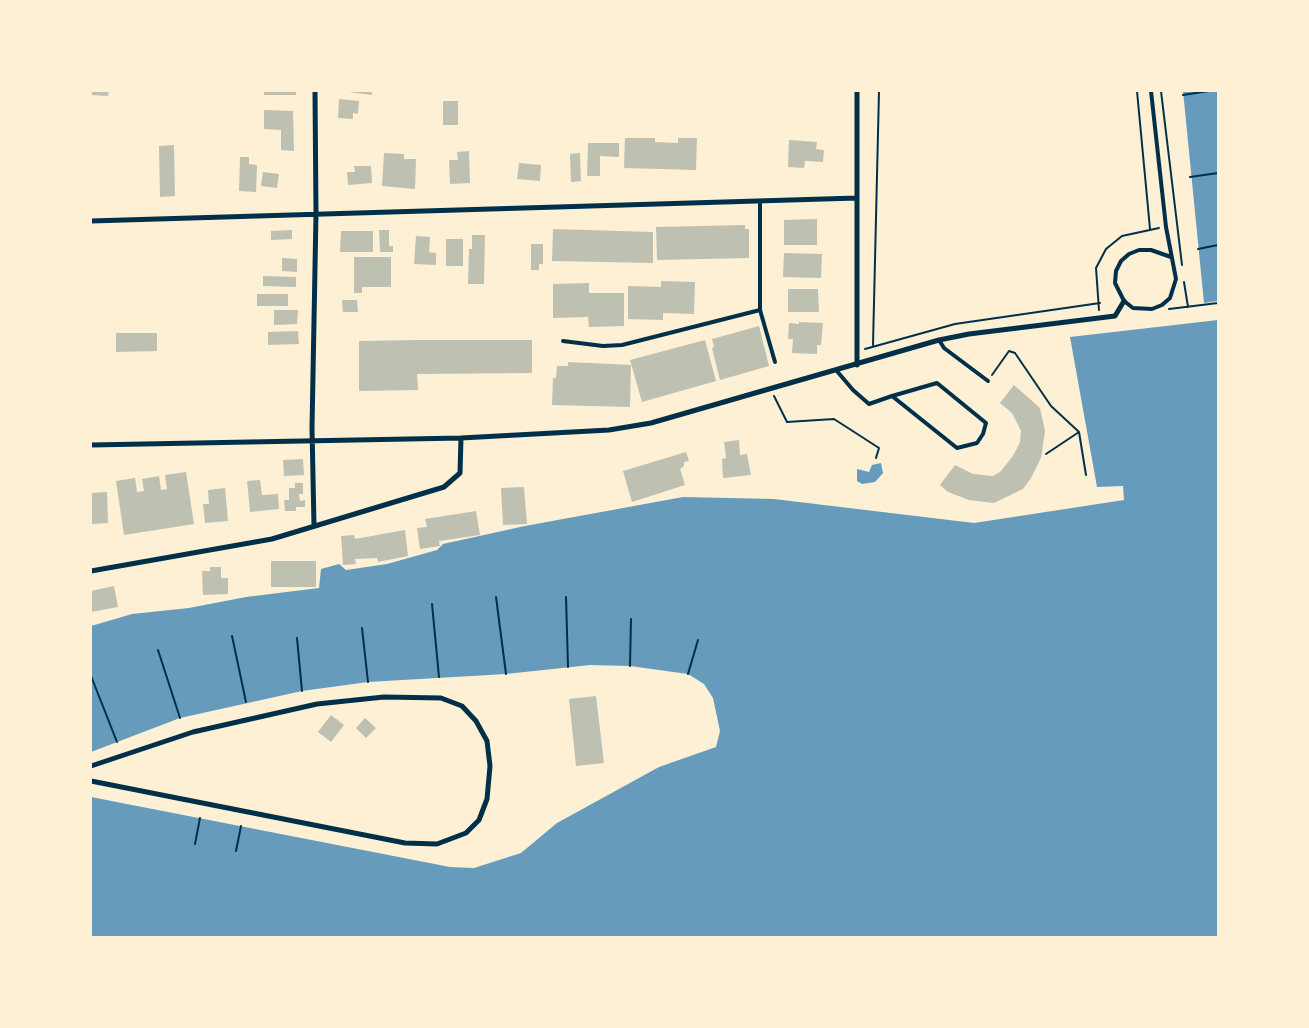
<!DOCTYPE html>
<html>
<head>
<meta charset="utf-8">
<style>
  body { margin:0 }
  #map { position:relative; width:1309px; height:1028px; overflow:hidden; background:#fdf0d5; font-family:Lato,sans-serif }
  canvas { display:block }
  .frame { position:absolute; inset:0; border:92px solid #fdf0d5; pointer-events:none }
</style>
</head>
<body>
<div id="map">
<canvas width="1309" height="1028"></canvas>
<div class="frame"></div>
</div>
<script>
const context = document.querySelector('canvas').getContext('2d');
context.lineJoin = 'round';
function fill(path, color) {
  context.fillStyle = color;
  context.fill(path, 'evenodd');
}
function poly(rows) {
  const path = new Path2D();
  for (const r of rows) {
    path.moveTo(r[0], r[1]);
    for (let i = 2; i < r.length; i += 2) path.lineTo(r[i], r[i + 1]);
  }
  return path;
}
function trace(path, color, width, dash) {
  context.strokeStyle = color;
  context.lineWidth = width;
  context.lineCap = dash ? 'butt' : 'round';
  context.setLineDash(dash || []);
  context.stroke(path);
}
const water = poly([
  [1183,91,1218,91,1218,301,1204,303],
  [1218,320,1218,937,91,937,91,797,450,867,474,868,521,853,557,823,659,767,716,747,720,731,713,698,704,684,688,674,630,666,590,665,506,674,368,682,302,691,180,718,91,752,91,626,132,614,189,608,246,597,319,588,321,569,339,564,346,570,387,564,437,550,443,544,525,526,683,497,774,499,974,523,1124,500,1123,486,1097,487,1070,337],
  [881,463,883,473,875,482,862,484,857,481,857,469,869,472,872,465]
]);
const building = poly([
  [91,91,109,91,108,96,91,95],
  [264,91,296,91,296,95,264,95],
  [341,91,372,91,372,95],
  [339,99,359,101,358,114,353,113,353,119,338,118],
  [443,101,458,101,458,125,443,125],
  [264,110,293,111,294,151,281,150,281,130,264,129],
  [625,138,655,138,655,142,678,143,678,138,697,138,696,170,624,168],
  [789,140,817,142,816,149,824,150,823,162,805,161,804,168,788,167],
  [588,143,619,143,619,157,600,156,600,176,587,176],
  [174,145,175,196,160,197,159,146],
  [469,151,470,183,450,184,449,160,458,160,457,152],
  [384,153,404,154,404,159,416,159,415,189,382,186],
  [580,153,581,181,571,182,570,154],
  [240,157,249,157,249,164,257,165,256,192,239,191],
  [519,163,541,165,540,181,517,179],
  [354,166,371,166,372,183,348,185,347,172,355,172],
  [263,172,279,174,277,188,261,186],
  [817,219,817,245,784,245,784,220],
  [745,225,745,229,749,229,749,258,657,260,656,227],
  [553,229,653,232,653,263,552,261],
  [292,230,292,239,271,240,271,231],
  [379,230,389,230,389,246,393,246,393,252,380,252],
  [341,231,373,231,373,252,340,252],
  [472,235,485,235,484,284,468,284,469,249,472,249],
  [416,236,430,237,429,252,436,253,436,265,414,264],
  [446,239,463,239,463,266,446,266],
  [531,244,543,244,543,264,539,264,539,270,531,270],
  [784,253,822,254,821,278,783,277],
  [354,257,391,257,391,287,362,287,362,293,354,293],
  [282,258,297,259,297,272,282,271],
  [263,276,296,277,296,287,263,286],
  [661,281,695,282,694,314,663,313,663,320,628,319,628,286,661,287],
  [589,283,589,293,624,293,624,326,589,327,588,317,553,318,553,284],
  [788,289,818,289,819,312,788,312],
  [257,294,288,294,288,306,257,306],
  [342,300,357,300,358,312,343,312],
  [274,310,298,310,297,324,274,325],
  [799,322,823,323,821,345,817,345,817,354,792,353,793,339,788,339,789,323,799,324],
  [759,326,769,366,720,380,712,348,714,347,712,339],
  [298,331,299,344,268,345,268,332],
  [116,333,157,333,157,351,116,352],
  [418,340,532,340,532,373,417,374,418,390,359,391,359,341],
  [705,340,716,381,642,402,630,360],
  [568,362,631,365,630,407,552,405,553,378,556,378,557,366,568,366],
  [1014,385,1040,408,1045,431,1041,458,1031,478,1023,489,994,503,969,500,948,492,940,485,955,465,973,474,993,476,1000,472,1013,456,1020,442,1021,431,1012,413,1000,403],
  [739,440,740,455,747,454,751,475,723,478,722,459,726,458,724,442],
  [686,452,689,461,684,462,684,466,680,469,685,485,632,502,623,471],
  [303,459,304,475,284,476,283,460],
  [186,472,194,524,124,535,116,481,135,478,137,492,144,491,142,479,159,476,161,490,167,489,165,475],
  [260,480,262,495,278,494,279,509,250,512,247,481],
  [295,483,303,483,303,494,299,494,300,501,305,500,305,507,296,507,296,511,285,511,284,500,289,500,289,488,295,488],
  [524,487,527,524,503,525,501,488],
  [225,488,228,521,205,523,203,504,209,504,208,490],
  [107,492,108,523,91,524,91,493],
  [476,511,480,535,439,541,440,546,420,549,417,528,427,527,425,519],
  [405,530,408,556,378,562,377,558,355,559,356,564,343,565,341,536,354,535,355,539],
  [271,561,316,561,316,587,271,587],
  [210,567,221,567,221,578,228,578,228,594,203,595,202,571,210,571],
  [114,586,118,607,91,612,91,591],
  [596,696,604,763,576,766,569,699],
  [331,715,344,725,331,742,318,732],
  [365,718,376,728,366,738,356,728]
]);
const path = poly([
  [1137,91,1150,229],
  [1161,91,1182,265],
  [1183,95,1209,91],
  [1190,177,1218,173],
  [1198,249,1218,245],
  [1184,282,1188,307],
  [1169,309,1218,303],
  [1099,310,1096,268,1106,249,1122,236,1159,228],
  [873,345,879,91],
  [865,349,955,324,1100,303],
  [992,375,1009,351,1015,353,1051,406,1079,432,1086,475],
  [774,396,787,422,834,419,879,448,876,458],
  [1046,454,1079,432],
  [496,597,506,674],
  [566,597,568,667],
  [432,604,439,677],
  [362,628,368,682],
  [232,636,246,702],
  [297,638,302,691],
  [158,650,180,718],
  [630,666,631,619],
  [688,674,698,640],
  [91,676,117,742],
  [195,844,200,818],
  [236,851,241,826]
]);
const service = poly([
  [1151,91,1166,227,1176,279,1170,298,1162,305,1152,309,1133,308,1124,301,1115,283,1116,271,1121,261,1129,254,1139,250,1151,250,1171,257],
  [760,201,760,310,775,362],
  [939,340,944,348,988,381],
  [563,341,603,346,622,345,760,310],
  [836,370,853,390,869,404,892,396,937,383,986,423,983,434,977,443,957,448,892,396]
]);
const minor = poly([
  [91,221,857,198],
  [857,365,857,91],
  [91,445,461,438,609,430,651,423,939,340,969,334,1115,316,1124,301],
  [314,526,312,428,316,214,315,91],
  [91,571,272,539,444,487,460,473,461,438],
  [91,766,193,732,317,704,384,697,441,698,462,706,476,721,487,741,490,766,487,799,479,820,466,833,437,844,405,843,91,781]
]);
fill(water, '#669bbc');
fill(building, '#bec0b2');
trace(path, '#003049', 2);
trace(service, '#003049', 4);
trace(minor, '#003049', 5);
</script>
</body>
</html>
